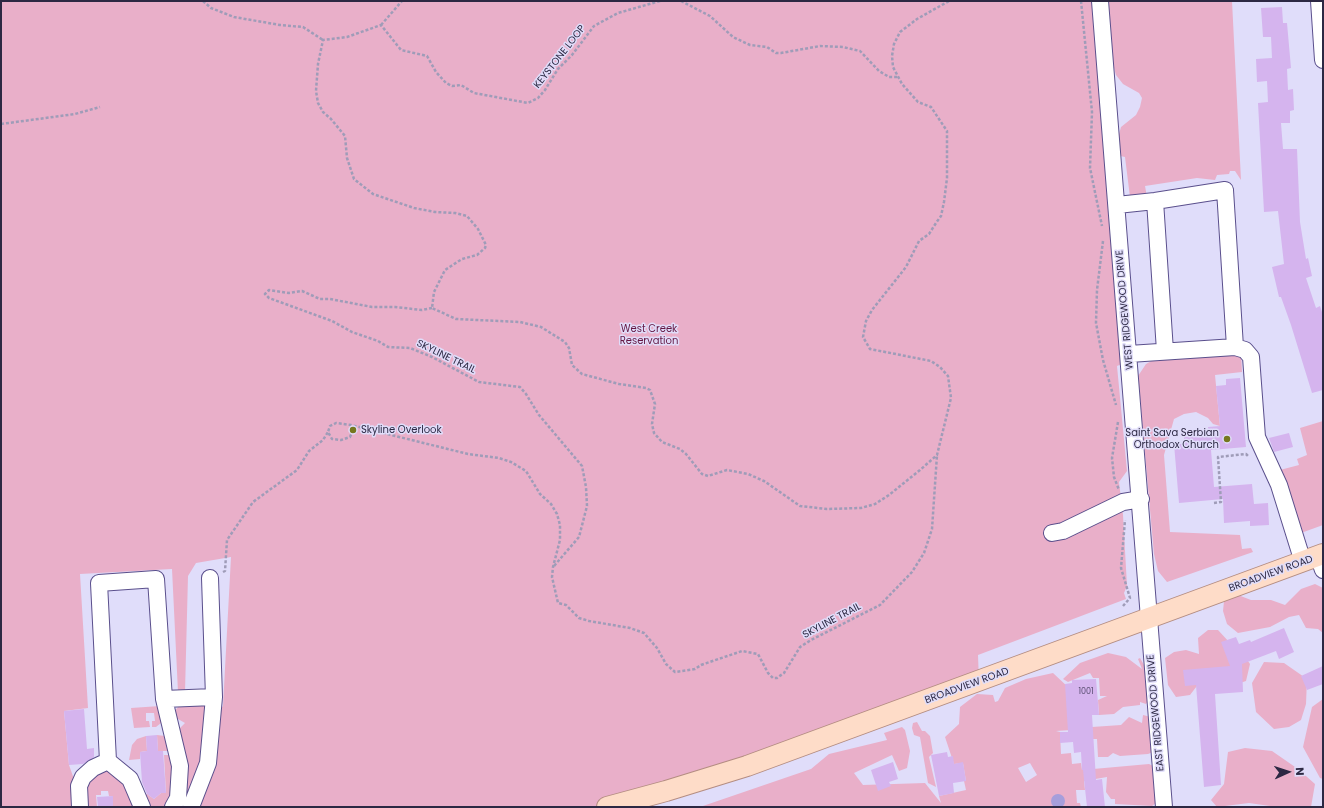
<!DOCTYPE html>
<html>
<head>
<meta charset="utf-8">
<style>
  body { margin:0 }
  #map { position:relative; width:1324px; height:808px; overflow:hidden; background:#e0ddfa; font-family:Poppins,sans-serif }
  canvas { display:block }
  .frame { position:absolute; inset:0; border:2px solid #2c2843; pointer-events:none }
  .north { position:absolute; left:1268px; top:752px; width:40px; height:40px; -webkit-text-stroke:3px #e0ddfa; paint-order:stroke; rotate:87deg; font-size:11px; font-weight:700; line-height:16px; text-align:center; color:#2c2843 }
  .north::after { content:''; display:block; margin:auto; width:14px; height:18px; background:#2c2843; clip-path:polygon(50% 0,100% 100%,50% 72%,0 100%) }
</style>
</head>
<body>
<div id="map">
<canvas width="1324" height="808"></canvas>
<div class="frame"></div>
<div class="north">N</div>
</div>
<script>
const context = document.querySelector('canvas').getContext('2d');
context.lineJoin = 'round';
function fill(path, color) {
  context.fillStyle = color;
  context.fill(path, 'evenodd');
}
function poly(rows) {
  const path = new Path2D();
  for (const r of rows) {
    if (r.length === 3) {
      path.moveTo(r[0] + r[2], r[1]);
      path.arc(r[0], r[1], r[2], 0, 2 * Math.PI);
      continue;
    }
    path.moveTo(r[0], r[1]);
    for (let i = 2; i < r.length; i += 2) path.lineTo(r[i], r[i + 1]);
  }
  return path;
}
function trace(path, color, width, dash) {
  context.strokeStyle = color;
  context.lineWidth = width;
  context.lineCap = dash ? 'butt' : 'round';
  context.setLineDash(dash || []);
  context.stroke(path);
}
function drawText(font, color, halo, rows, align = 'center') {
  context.font = font + ' Poppins,sans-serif';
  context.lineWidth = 3;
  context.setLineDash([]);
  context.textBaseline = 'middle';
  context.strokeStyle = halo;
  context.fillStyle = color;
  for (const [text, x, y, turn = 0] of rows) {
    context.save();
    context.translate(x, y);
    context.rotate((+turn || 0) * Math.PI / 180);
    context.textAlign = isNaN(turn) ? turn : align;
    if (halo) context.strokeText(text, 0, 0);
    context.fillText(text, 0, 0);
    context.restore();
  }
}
const green = poly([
  [1,1,1098,1,1127,362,1117,366,1127,471,1119,482,1123,515,1127,586,1124,593,1126,599,978,655,979,682,637,807,177,807,176,732,185,723,171,715,179,706,206,706,212,719,223,706,231,557,196,563,188,576,185,692,178,692,172,569,80,574,88,708,64,711,69,765,75,782,76,807,1,807],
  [1108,1,1232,1,1241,180,1235,171,1230,171,1229,174,1217,175,1215,180,1197,178,1145,186,1147,197,1130,197,1125,157,1120,156,1118,138,1121,127,1136,115,1140,107,1142,98,1139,93,1123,84,1116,75,1112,61],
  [1241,353,1242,372,1215,375,1220,426,1213,424,1208,418,1196,412,1184,414,1174,419,1164,455,1170,532,1240,535,1242,549,1251,548,1253,552,1167,582,1158,571,1154,554,1138,376,1146,364,1155,359],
  [1323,421,1323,525,1301,533,1280,470,1299,465,1297,459,1307,455,1300,428],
  [1315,584,1323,588,1323,633,1318,629,1306,628,1299,615,1289,617,1270,627,1238,633,1227,624,1223,611,1224,601,1238,595,1251,600,1271,600,1285,605,1301,589],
  [1208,630,1218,630,1230,643,1241,651,1250,664,1246,681,1237,684,1203,678,1190,695,1176,697,1168,685,1165,658,1174,652,1186,650,1199,654,1198,638],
  [1108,653,1126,657,1142,669,1138,659,1140,658,1144,665,1149,700,1146,704,1140,702,1140,705,1123,707,1114,714,1099,715,1098,700,1107,696,1100,696,1099,678,1093,678,1090,673,1068,682,1063,679,1080,663],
  [1264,662,1284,663,1307,679,1306,704,1301,720,1289,727,1274,729,1256,712,1252,683],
  [1053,673,1069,688,1071,730,1056,731,1060,732,1061,754,1071,753,1072,764,1081,763,1082,770,1149,764,1155,767,1158,802,1152,806,1115,804,1115,799,1111,799,1106,792,1107,777,1084,781,1085,790,1076,790,1077,803,1080,803,1081,807,700,807,811,769,829,754,887,740,884,733,902,727,905,730,910,751,907,768,899,771,892,755,854,773,863,785,925,783,941,803,939,796,966,790,964,781,966,781,963,763,954,764,945,737,959,724,960,707,977,694,993,695,995,702,998,701,1005,688,1026,679],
  [1030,763,1037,775,1026,782,1018,768],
  [1323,699,1323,779,1320,778,1303,747,1312,707],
  [160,706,161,723,156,727,152,727,152,721,155,721,154,713,146,713,146,721,149,721,150,727,134,728,131,708],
  [1143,715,1151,717,1153,752,1148,754,1120,756,1113,753,1108,757,1098,757,1097,739,1093,739,1092,727,1121,725,1129,717,1142,723],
  [917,722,922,731,925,731,930,736,933,753,929,757,936,787,928,783,920,737,914,735,912,728,913,723],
  [157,735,165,736,172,751,158,751],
  [146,736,147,751,140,752,140,759,129,760,132,745,137,739],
  [1245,748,1272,751,1298,769,1315,784,1311,807,1277,807,1249,803,1217,807,1211,800,1224,784,1228,752],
  [164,755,173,755,170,807,145,807,136,787,142,784,142,794,147,794,154,799,161,793,166,793],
  [116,771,125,783,136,807,113,807,113,796,109,796,108,791,101,791,101,795,96,795,97,807,85,807,85,781,96,772]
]);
const water = poly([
  [1058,801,7]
]);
const building = poly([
  [1282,7,1283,23,1287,23,1291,68,1287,69,1288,90,1293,89,1294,110,1290,111,1290,123,1281,123,1283,149,1297,149,1300,222,1306,259,1308,258,1312,276,1306,278,1316,308,1320,306,1323,315,1323,390,1312,393,1291,325,1281,297,1279,297,1272,267,1284,264,1278,211,1264,212,1258,103,1268,102,1267,81,1257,82,1256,59,1272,58,1271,37,1263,37,1261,8],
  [1240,378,1246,447,1211,450,1214,487,1252,484,1254,504,1268,503,1269,525,1250,526,1250,521,1224,523,1223,499,1179,503,1174,444,1184,444,1184,437,1209,435,1208,427,1220,426,1216,386,1226,385,1226,379],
  [1289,433,1293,447,1274,452,1269,438],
  [1284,628,1294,652,1279,659,1276,651,1242,664,1243,692,1215,694,1221,785,1204,787,1196,685,1185,686,1183,670,1230,666,1221,642,1236,637,1239,644,1250,640,1251,642],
  [1323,666,1323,684,1307,690,1301,676],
  [1096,679,1099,715,1092,715,1096,780,1102,779,1105,807,1087,807,1083,770,1082,770,1081,752,1074,753,1073,742,1060,743,1060,732,1068,732,1065,684,1072,683,1072,680],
  [84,709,87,749,94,748,94,757,83,764,69,765,64,711],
  [157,735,158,751,163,751,166,793,161,793,154,799,147,794,142,782,140,752,147,751,146,736],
  [947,752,948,757,953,756,954,764,963,762,966,781,953,783,954,793,939,796,931,755],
  [893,762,898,779,889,782,891,786,878,791,871,770],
  [113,796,113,807,98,807,97,797]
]);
const path = poly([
  [203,1,211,8,234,17,280,25,303,27,323,40],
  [660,1,618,13,594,26,572,55,558,69,545,90,538,98,528,103,474,93,461,85,452,86,446,83,436,72,427,56,401,50,381,25,347,37,323,40,318,64,316,91,318,103,323,112,331,119,345,136,347,158,354,179,373,194,414,208,435,212,455,213,467,216,478,229,486,245,485,248,477,255,462,259,445,270,434,292,432,308,456,319,520,322,541,327,565,342,569,348,572,365,582,374,619,384,646,388,650,390,655,404,652,424,654,433,662,442,680,449,686,454,702,474,708,476,727,470,748,474,764,481,800,506,827,509,861,508,875,504,889,495,920,470,937,455,951,398,948,376,940,367,931,361,870,349,863,337,866,321,872,310,906,267,919,241,929,234,936,223,941,216,944,202,947,178,947,131,931,107,918,102,902,84,893,67,892,56,894,44,900,32,917,19,949,1],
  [681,1,710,16,733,37,750,45,767,47,776,53,781,53,820,46,843,47,860,51,879,71,889,77,897,77],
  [1081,1,1092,112,1090,168,1102,226],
  [381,25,402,1],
  [1,124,75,114,100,107],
  [1103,241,1097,290,1096,323,1103,360,1116,405],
  [432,308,422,310,395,307,372,307,330,299,320,299,302,291,289,293,269,290,265,294,269,298,332,321,352,332,378,341,388,347,410,348,432,357,479,382,520,387,526,394,539,415,582,466,586,487,587,506,579,537,554,566],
  [1118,422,1112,458,1114,477,1119,490],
  [353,430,350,437,341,440,332,439,328,432,330,426,336,423,351,425,468,454,499,458,511,462,526,471,540,494,551,504,557,514,560,525,560,540,553,567,552,577,558,603,566,605,579,618,589,621,630,628,644,633,657,648,666,664,675,672,695,669,701,665,742,651,758,654,768,673,773,678,777,678,784,673,800,647,811,640,880,605,912,572,924,553,932,529,937,455],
  [1214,503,1221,502,1218,457,1246,454,1249,457],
  [223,572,225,571,227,540,253,502,297,470,309,451,323,440,328,432],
  [1123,606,1130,598,1121,568,1125,520]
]);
const minor = poly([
  [1100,1,1164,807],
  [1319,1,1323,60],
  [1155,201,1165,351],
  [1117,205,1155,201,1225,190,1235,347],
  [1129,354,1235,347,1245,350,1251,357,1257,437,1279,485,1303,562],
  [1052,533,1063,531,1123,502,1141,499],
  [1318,556,1323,570],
  [164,699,214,697,210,578],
  [80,807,79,786,83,777,93,768,108,761],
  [142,807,130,779,108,761,99,583,156,579,164,699,180,766,178,798,173,807],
  [191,807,208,763,214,697]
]);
const major = poly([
  [607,807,666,791,747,766,1323,554]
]);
const markers = [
  [353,430,4,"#76771e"],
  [1227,439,4,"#76771e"]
];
const numberNames = [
  ["1001",1086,692]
];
const streetNames = [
  ["KEYSTONE LOOP",560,57,-52],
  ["WEST RIDGEWOOD DRIVE",1125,310,-95],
  ["SKYLINE TRAIL",446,357,26],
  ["BROADVIEW ROAD",1271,574,-20],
  ["SKYLINE TRAIL",832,621,-28],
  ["BROADVIEW ROAD",967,686,-20],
  ["EAST RIDGEWOOD DRIVE",1156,713,-95]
];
const parkNames = [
  ["West Creek",649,329],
  ["Reservation",649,341]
];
const poiNames = [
  ["Skyline Overlook",361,430],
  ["Saint Sava Serbian",1219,433,"right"],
  ["Orthodox Church",1219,445,"right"]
];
fill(green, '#e9afc9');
fill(water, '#a69edb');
fill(building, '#d5b4ee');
trace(minor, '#5a4f8c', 18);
trace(major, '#b48d82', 22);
trace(path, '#9f9cb8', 2.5, [3, 2]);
trace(minor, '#fff', 16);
trace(major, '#fedcc8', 20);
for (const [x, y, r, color] of markers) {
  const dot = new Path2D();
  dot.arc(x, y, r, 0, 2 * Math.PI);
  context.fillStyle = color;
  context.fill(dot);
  trace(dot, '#e0ddfa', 1.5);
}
drawText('8px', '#564b6e', null, numberNames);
drawText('10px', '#2c2843', '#e0ddfa', streetNames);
drawText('10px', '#641743', '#e0ddfa', parkNames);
drawText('10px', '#2c2843', '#e0ddfa', poiNames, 'left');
</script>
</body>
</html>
